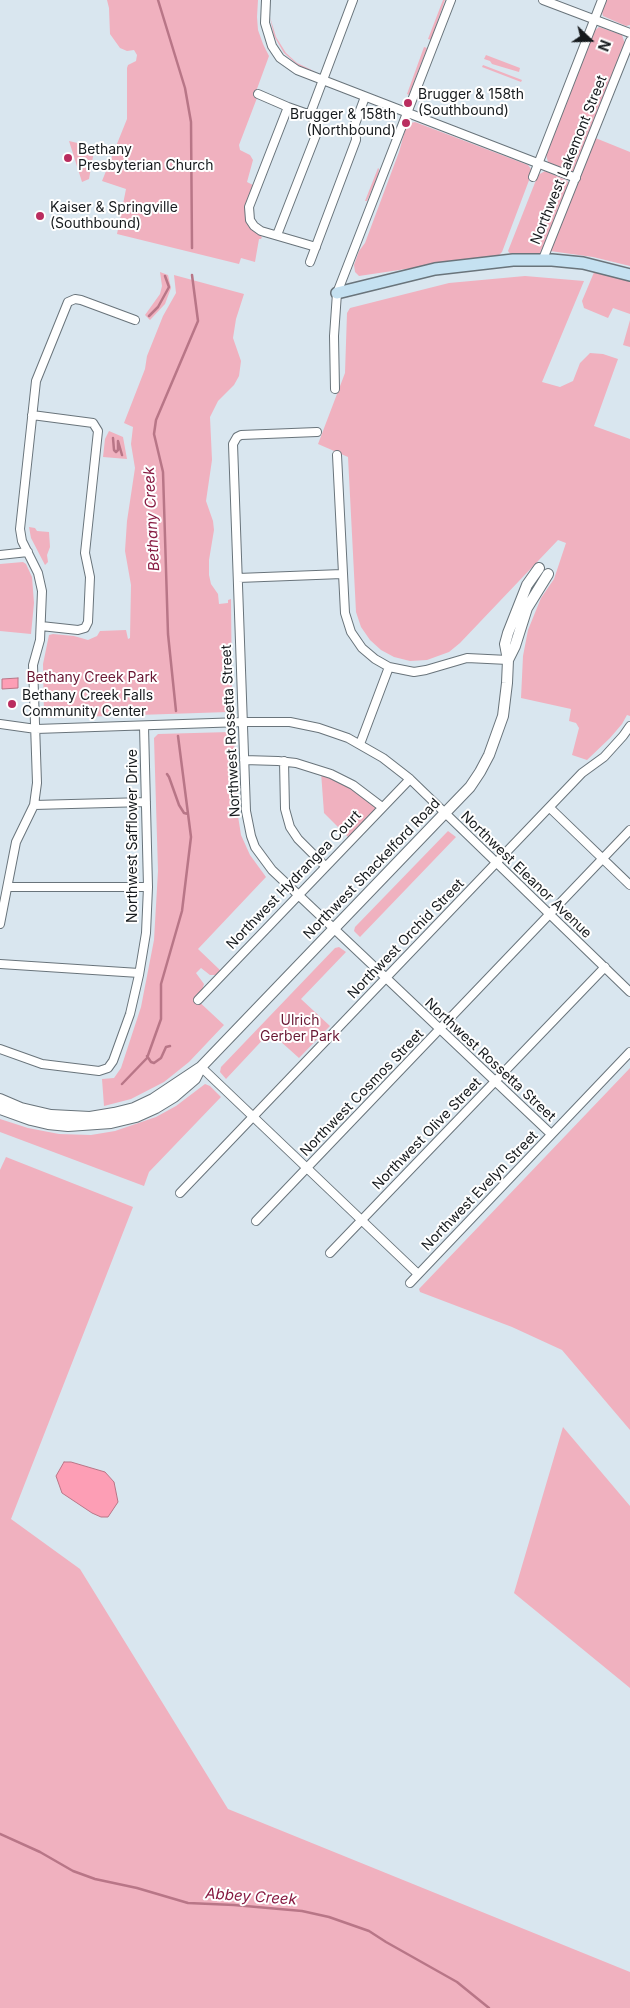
<!DOCTYPE html>
<html>
<head>
<meta charset="utf-8">
<style>
  body { margin:0 }
  #map { position:relative; width:630px; height:2008px; overflow:hidden; background:#d9e6ef; font-family:Inter,sans-serif }
  canvas { display:block }
  .north { position:absolute; left:565px; top:15px; width:50px; height:50px; -webkit-text-stroke:4px #fff; paint-order:stroke; rotate:111deg; font-size:14px; font-weight:700; line-height:20px; text-align:center; color:#161a1d }
  .north::after { content:''; display:block; margin:auto; width:18px; height:22px; background:#161a1d; clip-path:polygon(50% 0,100% 100%,50% 72%,0 100%) }
</style>
</head>
<body>
<div id="map">
<canvas width="630" height="2008"></canvas>
<div class="north">N</div>
</div>
<script>
const context = document.querySelector('canvas').getContext('2d');
context.lineJoin = 'round';
function fill(path, color) {
  context.fillStyle = color;
  context.fill(path, 'evenodd');
}
function poly(rows) {
  const path = new Path2D();
  for (const r of rows) {
    path.moveTo(r[0], r[1]);
    for (let i = 2; i < r.length; i += 2) path.lineTo(r[i], r[i + 1]);
  }
  return path;
}
function trace(path, color, width, dash) {
  context.strokeStyle = color;
  context.lineWidth = width;
  context.lineCap = dash ? 'butt' : 'round';
  context.setLineDash(dash || []);
  context.stroke(path);
}
function drawText(font, color, halo, rows, align = 'center') {
  context.font = font + ' Inter,sans-serif';
  context.lineWidth = 4;
  context.setLineDash([]);
  context.textBaseline = 'middle';
  context.strokeStyle = halo;
  context.fillStyle = color;
  for (const [text, x, y, turn = 0] of rows) {
    context.save();
    context.translate(x, y);
    context.rotate((+turn || 0) * Math.PI / 180);
    context.textAlign = isNaN(turn) ? turn : align;
    if (halo) context.strokeText(text, 0, 0);
    context.fillText(text, 0, 0);
    context.restore();
  }
}
const green = poly([
  [107,0,258,0,257,17,258,30,263,44,269,56,254,97,257,98,239,145,240,150,250,155,253,160,247,182,253,185,245,212,249,227,262,237,261,239,259,239,255,262,241,258,239,264,117,234,126,189,102,181,127,119,127,68,128,65,136,61,137,55,134,50,127,51,120,48,110,34,109,8],
  [443,0,445,0,431,40,428,39],
  [606,0,630,0,630,25,626,26,603,16,602,12],
  [270,17,276,37,286,53,297,63,316,72,299,66,284,53,274,36],
  [599,27,622,35,625,44,575,171,570,171,548,162,546,155,593,32],
  [424,47,427,48,409,95,407,94],
  [486,55,520,68,519,72,492,64,490,61,484,59],
  [483,65,522,80,521,82,482,67],
  [415,122,528,165,531,169,531,175,502,252,499,255,359,276,355,272,354,265,359,251,365,243,399,152,406,127,411,123],
  [593,137,630,152,630,266,593,257,550,251],
  [69,141,90,146,94,151,89,179,82,182],
  [378,168,379,169,378,176,367,201,365,201],
  [545,171,566,180,570,184,542,254,511,255,508,251,538,175],
  [595,270,630,279,630,314,613,308,608,318,584,308,582,301],
  [160,272,168,275,171,288,165,304,150,320,145,315,160,294,162,286],
  [174,275,244,294,236,319,233,338,241,361,239,376,234,385,218,401,210,417,212,460,206,501,213,521,214,530,209,560,209,575,211,584,218,594,219,604,228,603,228,600,231,599,232,708,228,712,48,718,44,713,43,664,49,635,53,634,74,636,88,640,97,636,100,631,126,630,128,639,130,638,131,585,125,551,127,521,135,468,131,444,133,427,124,423,145,369,147,356,163,316,176,293],
  [525,276,584,281,542,382,560,387,573,381,580,363,590,353,603,354,618,359,594,426,630,439,630,716,627,715,622,724,610,738,587,760,572,755,579,728,576,723,569,721,571,709,521,698,523,656,528,630,541,598,554,579,566,543,558,540,460,643,449,652,427,660,410,661,394,657,381,650,370,640,361,627,356,612,348,457,318,444,345,373,347,313,350,308,449,283],
  [630,320,630,347,623,345],
  [109,431,123,437,127,459,103,457,105,439],
  [29,527,35,528,37,531,49,532,50,547,47,555,48,562,45,565,31,538],
  [23,562,26,564,32,577,34,603,31,634,0,631,0,564],
  [230,732,234,737,238,816,241,835,250,855,266,877,198,949,221,971,216,975,210,975,201,968,196,973,204,984,202,991,195,998,224,1025,189,1062,164,1082,131,1099,104,1106,102,1079,114,1078,121,1068,141,1007,154,940,158,871,154,738,158,734],
  [321,772,347,783,376,807,374,811,349,838,324,813],
  [448,831,456,837,360,937,354,931,355,927],
  [339,947,346,952,301,999,330,1026,299,1058,270,1032,226,1079,220,1072,221,1067,335,948],
  [630,1068,630,1430,562,1350,512,1327,420,1292,419,1289],
  [205,1084,210,1086,221,1097,149,1172,144,1186,0,1132,0,1119,28,1128,59,1134,91,1135,115,1131,156,1117,176,1106],
  [6,1157,133,1207,11,1519,80,1569,228,1809,630,1972,630,2008,0,2008,0,1170],
  [563,1427,630,1506,630,1688,514,1593]
]);
const water = poly([
  [18,678,18,688,2,689,2,679,18,678],
  [64,1462,71,1462,105,1472,114,1482,118,1502,108,1517,101,1517,92,1513,62,1493,56,1476,64,1462]
]);
const stream = poly([
  [158,0,185,88,191,122,192,248],
  [149,316,158,307,169,287,165,276],
  [113,438,114,450,116,452,118,450,118,441,122,455],
  [176,711,168,634,163,472,154,434,156,420,198,321,192,275],
  [167,774,169,777,179,805,184,813,188,814],
  [147,1056,151,1062,154,1063,161,1058,166,1047,170,1046],
  [122,1084,147,1058,161,1019,161,984,182,911,191,837,178,736],
  [0,1834,40,1852,73,1871,95,1879,137,1888,188,1903,234,1905,302,1911,329,1917,369,1931,386,1942,457,1982,489,2008]
]);
const minor = poly([
  [266,0,265,23,272,46,280,58,297,70,576,178],
  [543,0,630,33],
  [258,94,288,107,305,113,311,113],
  [288,107,249,207,250,220,254,226,261,231,316,247],
  [533,177,602,0],
  [277,235,316,135,317,127,311,115,312,109,353,0],
  [543,259,630,41],
  [310,262,356,140,355,124,365,97],
  [335,389,334,336,337,293,451,0],
  [32,415,93,423,98,431,85,553,90,577,88,622,85,628,78,630,41,626],
  [317,432,241,435,237,437,233,444,246,811,251,836,255,847,272,870,551,1134],
  [337,455,345,613,351,632,362,648,375,659,389,667,414,672,426,670,467,658,508,660],
  [0,555,28,552],
  [238,578,342,574],
  [0,724,36,729,242,722,290,722,319,728,348,738,383,758,410,779,630,992],
  [360,744,389,667],
  [244,760,278,761,296,763,331,774,353,785,382,807],
  [284,761,285,809,290,827,298,839,325,866],
  [34,805,146,802],
  [550,808,630,885],
  [8,887,148,887],
  [0,924,16,842,34,805,37,783,33,665,40,640,42,591,38,573,22,541,20,529,36,381,68,302,75,299,81,300,135,320],
  [0,964,139,973],
  [198,1000,410,779],
  [0,1049,42,1064,99,1071,108,1068,113,1061,130,1014,139,975,146,933,148,887,144,726],
  [201,1067,418,1274],
  [180,1193,582,773,604,757,623,736,630,726],
  [256,1221,630,830],
  [330,1253,605,967],
  [410,1283,630,1052]
]);
const tertiary = poly([
  [508,660,515,646,527,608,548,574],
  [0,1099,21,1108,51,1115,90,1117,114,1113,134,1108,153,1099,201,1067,444,814,470,787,480,772,489,755,503,716,507,683,508,660,505,644,508,633,527,585,539,568],
  [0,1109,31,1120,48,1124,68,1126,111,1123,136,1117,156,1108,174,1097,195,1079,201,1067]
]);
const secondary = poly([
  [337,293,435,269,513,260,552,260,583,263,630,275]
]);
const markers = [
  [408,103,5,"#ba2d5f"],
  [406,123,5,"#ba2d5f"],
  [68,158,5,"#ba2d5f"],
  [40,216,5,"#ba2d5f"],
  [12,704,5,"#ba2d5f"]
];
const poiNames = [
  ["Brugger & 158th",418,95],
  ["(Southbound)",418,111],
  ["Brugger & 158th",396,115,"right"],
  ["(Northbound)",396,131,"right"],
  ["Bethany",78,150],
  ["Presbyterian Church",78,166],
  ["Kaiser & Springville",50,208],
  ["(Southbound)",50,224],
  ["Bethany Creek Falls",22,696],
  ["Community Center",22,712]
];
const streetNames = [
  ["Northwest Lakemont Street",569,160,-68],
  ["Northwest Rossetta Street",231,731,-93],
  ["Northwest Safflower Drive",133,836,-90],
  ["Northwest Shackelford Road",372,869,-46],
  ["Northwest Eleanor Avenue",526,875,44],
  ["Northwest Hydrangea Court",294,880,-46],
  ["Northwest Orchid Street",406,939,-46],
  ["Northwest Rossetta Street",490,1060,43],
  ["Northwest Cosmos Street",362,1093,-46],
  ["Northwest Olive Street",427,1134,-46],
  ["Northwest Evelyn Street",480,1191,-46]
];
const parkNames = [
  ["Bethany Creek Park",92,678],
  ["Ulrich",300,1021],
  ["Gerber Park",300,1037]
];
const waterNames = [
  ["Bethany Creek",152,519,-93],
  ["Abbey Creek",251,1897,4]
];
fill(green, '#f0b1bf');
fill(water, '#fd9eb5');
trace(water, '#b87687', 1);
trace(stream, '#b87687', 2.5);
trace(minor, '#69747b', 10);
trace(tertiary, '#69747b', 12);
trace(secondary, '#69747b', 14);
trace(minor, '#fff', 8);
trace(tertiary, '#fff', 10);
trace(secondary, '#c5e1f1', 11);
for (const [x, y, r, color] of markers) {
  const dot = new Path2D();
  dot.arc(x, y, r, 0, 2 * Math.PI);
  context.fillStyle = color;
  context.fill(dot);
  trace(dot, '#fff', 2);
}
drawText('14px', '#161a1d', '#fff', poiNames, 'left');
drawText('14px', '#161a1d', '#fff', streetNames);
drawText('14px', '#691733', '#fff', parkNames);
drawText('italic 15px', '#871b42', '#fff', waterNames);
</script>
</body>
</html>
